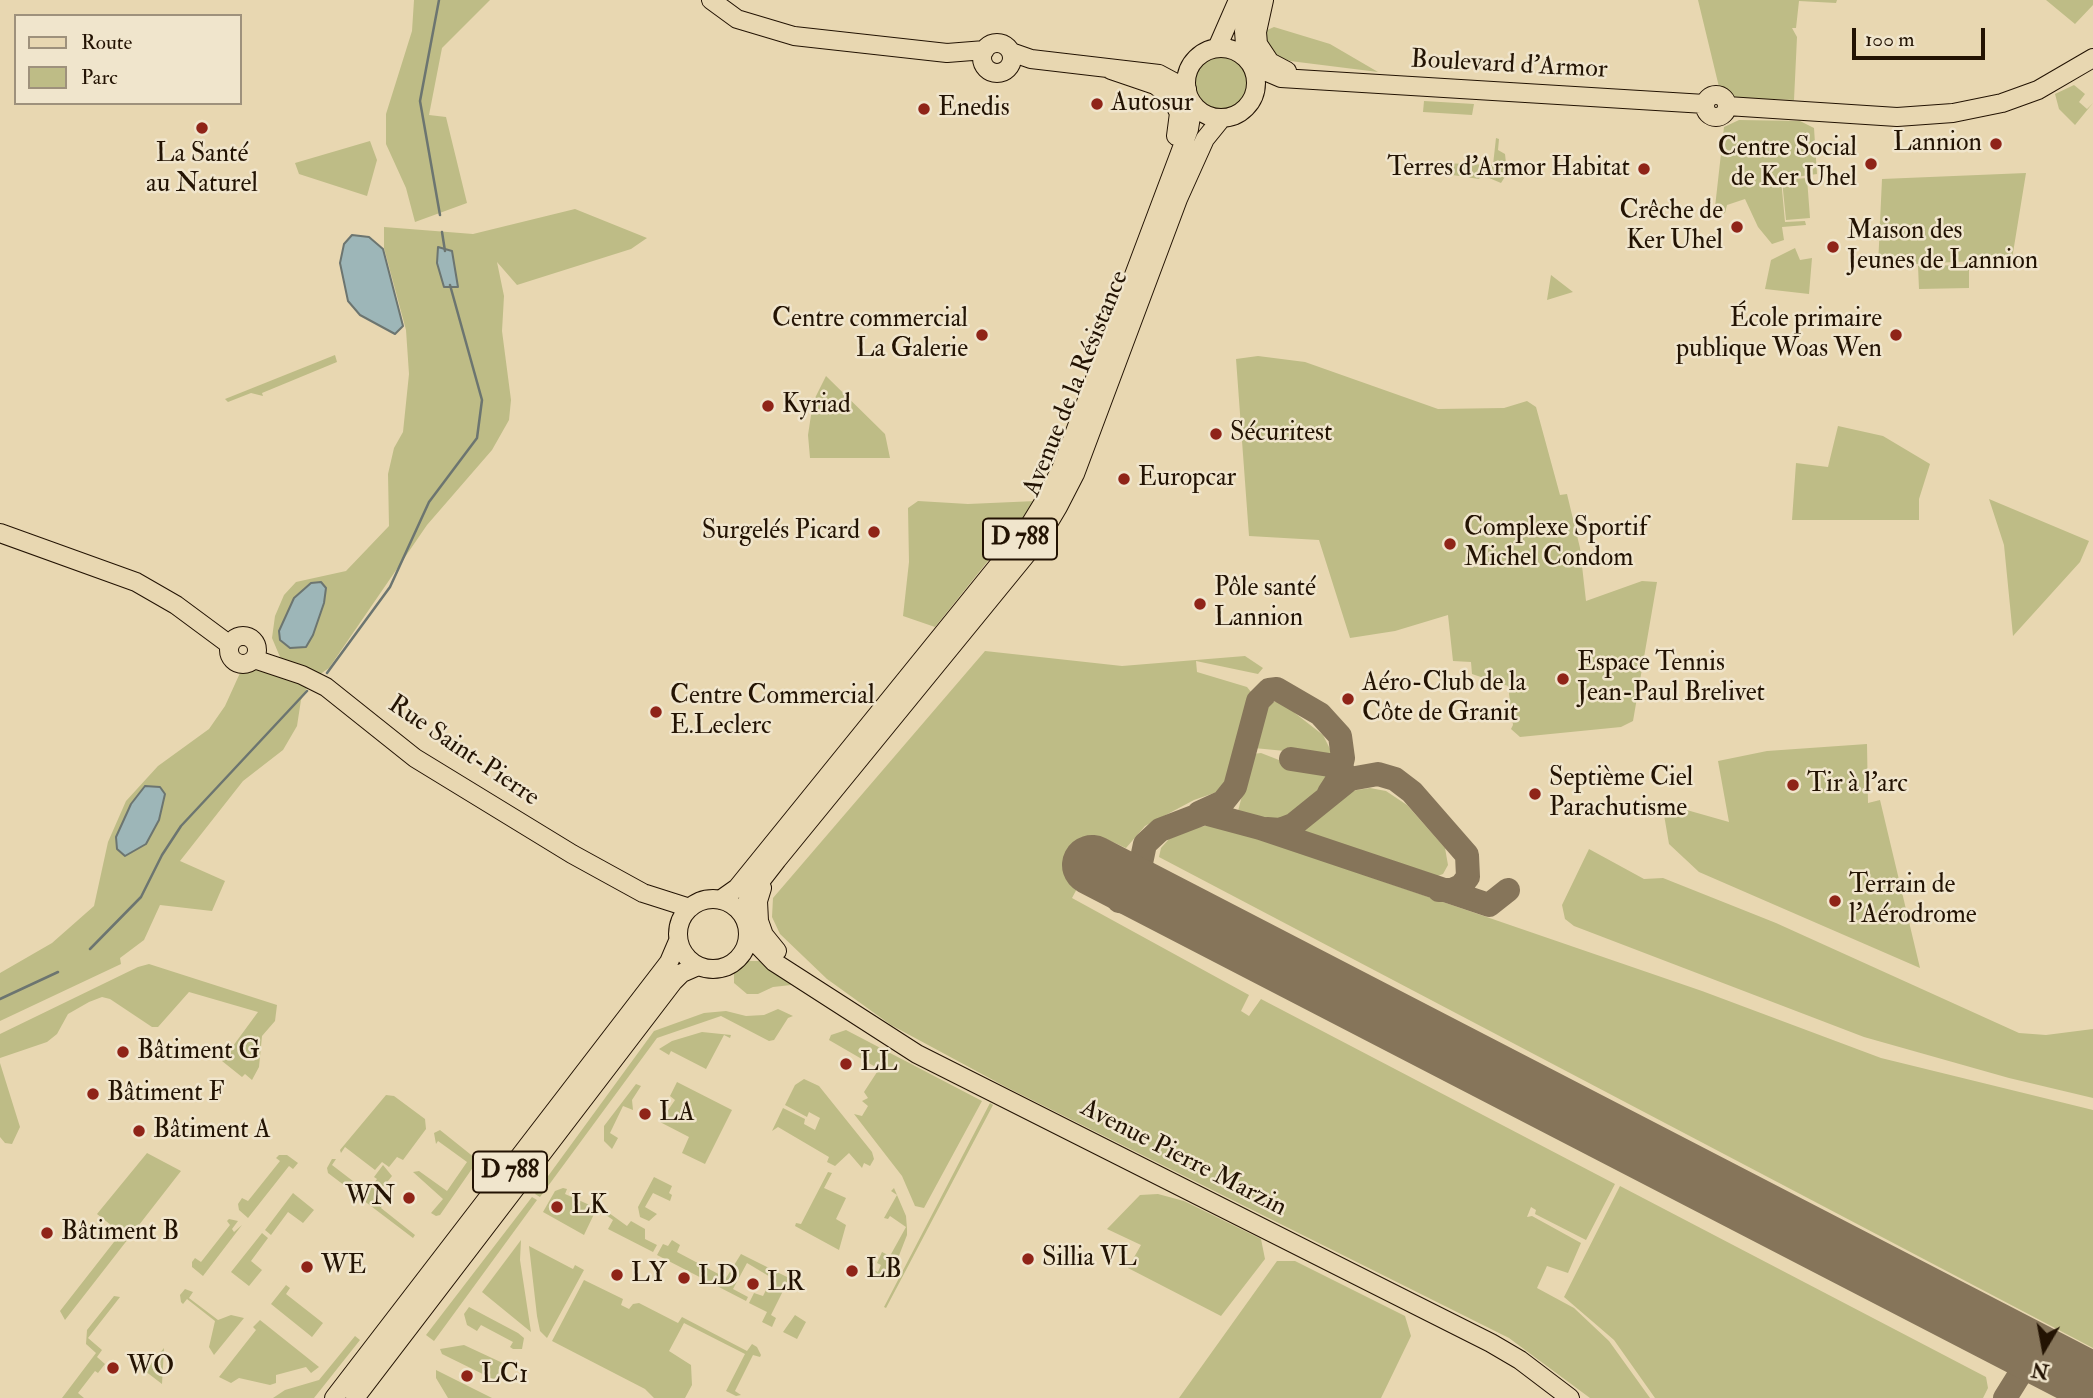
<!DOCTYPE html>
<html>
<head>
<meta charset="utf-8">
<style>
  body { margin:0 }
  #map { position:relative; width:2093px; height:1398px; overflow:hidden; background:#e8d7b1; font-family:"IM FELL Double Pica",serif }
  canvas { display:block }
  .legend { position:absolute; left:14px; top:14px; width:228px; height:91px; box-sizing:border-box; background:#f0e5cc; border:2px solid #9e917c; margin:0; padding:9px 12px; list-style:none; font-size:21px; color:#231303 }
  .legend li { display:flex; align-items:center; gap:14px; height:35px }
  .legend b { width:35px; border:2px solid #9e917c }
  .north { position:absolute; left:2009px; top:1314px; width:70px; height:70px; -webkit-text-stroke:5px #f0e5cc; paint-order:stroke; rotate:190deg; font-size:19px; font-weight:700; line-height:28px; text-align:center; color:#231303 }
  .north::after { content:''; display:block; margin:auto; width:24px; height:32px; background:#231303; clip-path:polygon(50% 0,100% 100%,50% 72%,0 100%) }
  .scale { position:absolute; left:1852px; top:28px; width:133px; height:32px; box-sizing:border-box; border:4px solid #231303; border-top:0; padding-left:9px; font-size:21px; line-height:24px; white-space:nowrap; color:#231303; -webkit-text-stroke:5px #f0e5cc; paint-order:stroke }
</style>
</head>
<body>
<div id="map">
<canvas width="2093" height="1398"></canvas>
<ul class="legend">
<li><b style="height:9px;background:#e8d7b1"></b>Route</li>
<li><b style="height:19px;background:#bebc86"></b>Parc</li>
</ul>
<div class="north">N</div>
<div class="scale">100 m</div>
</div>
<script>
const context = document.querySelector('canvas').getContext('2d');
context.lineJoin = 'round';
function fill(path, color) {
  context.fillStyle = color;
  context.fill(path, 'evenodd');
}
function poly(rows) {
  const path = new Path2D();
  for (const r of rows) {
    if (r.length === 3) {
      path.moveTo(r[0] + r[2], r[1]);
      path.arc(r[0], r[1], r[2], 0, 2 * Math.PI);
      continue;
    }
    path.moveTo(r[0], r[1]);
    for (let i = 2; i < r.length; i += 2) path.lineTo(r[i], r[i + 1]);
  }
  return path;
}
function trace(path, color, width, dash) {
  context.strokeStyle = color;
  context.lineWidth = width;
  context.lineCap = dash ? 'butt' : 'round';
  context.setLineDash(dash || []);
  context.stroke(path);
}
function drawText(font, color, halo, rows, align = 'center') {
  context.font = font + ' "IM FELL Double Pica",serif';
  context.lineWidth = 5;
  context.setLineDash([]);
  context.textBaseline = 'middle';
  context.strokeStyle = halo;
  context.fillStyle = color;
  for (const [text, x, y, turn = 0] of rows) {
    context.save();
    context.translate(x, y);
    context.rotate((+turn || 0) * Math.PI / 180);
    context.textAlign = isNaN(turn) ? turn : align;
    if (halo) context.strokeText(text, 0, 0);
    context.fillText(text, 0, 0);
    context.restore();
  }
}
const green = poly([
  [414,0,490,0,442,48,429,115,446,117,467,203,415,222,406,188,386,144,386,114,412,31],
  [1698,0,1837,0,1836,3,1799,1,1796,28,1792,28,1797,37,1794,100,1735,98,1719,87],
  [2046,0,2093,0,2093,5,2075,24],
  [1274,27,1330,44,1378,72,1290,61,1276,56,1265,38,1265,31],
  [1222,83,29],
  [2074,85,2085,94,2079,102,2087,109,2093,103,2075,125,2059,109,2055,94],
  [1424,101,1474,104,1472,115,1423,112],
  [1739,120,1800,121,1814,128,1817,174,1781,179,1785,222,1805,221,1806,225,1782,227,1784,240,1772,244,1758,227,1745,199,1727,205,1725,213,1714,216,1724,127],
  [1496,138,1499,139,1498,150,1505,154,1506,163,1513,164,1501,183,1482,175,1479,179,1426,171,1416,162,1493,165],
  [370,141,377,160,367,196,299,174,295,163],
  [2026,173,2012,259,1878,266,1882,179],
  [1807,178,1810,218,1786,220,1782,180],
  [575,209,647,238,631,249,517,285,497,262,504,296,502,331,511,400,509,420,492,450,427,525,329,668,319,675,288,664,280,657,272,638,275,616,284,595,296,582,346,571,389,526,388,474,394,448,403,432,409,374,406,330,384,248,384,227,473,234],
  [1795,248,1800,260,1812,258,1809,294,1765,289,1771,260],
  [1969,265,1969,288,1919,289,1918,266],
  [1551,275,1573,292,1547,300],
  [335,355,337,362,262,393,263,396,251,393,228,402,225,399],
  [1258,356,1305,362,1438,409,1504,408,1527,401,1536,407,1560,495,1567,494,1580,548,1586,601,1642,581,1657,582,1633,721,1621,727,1520,737,1511,729,1513,725,1508,686,1472,674,1471,662,1453,661,1448,615,1395,631,1350,638,1319,540,1249,536,1236,359],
  [826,376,885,434,890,458,810,458,808,435,813,402],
  [1838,426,1883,436,1930,464,1919,499,1919,520,1792,520,1796,463,1828,467],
  [1989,499,2089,541,2080,562,2013,636,2004,545],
  [918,501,968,504,1036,501,935,627,903,616,909,562,908,508],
  [985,651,1122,666,1245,656,1263,668,1258,674,1196,661,1197,672,1247,687,1251,692,1252,701,1231,777,1217,792,1194,800,1145,826,1126,848,1104,838,1072,898,1249,995,1241,1011,1249,1016,1261,999,1615,1184,1586,1240,1535,1214,1536,1210,1531,1207,1527,1217,1532,1216,1581,1243,1568,1273,1547,1266,1537,1288,1574,1308,1609,1341,1650,1398,1590,1398,1509,1338,1006,1087,891,1025,827,979,780,934,772,917,773,898],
  [260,668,308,686,301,700,297,726,283,750,243,781,180,861,225,881,212,911,160,905,144,940,120,958,121,964,0,1021,0,973,52,943,94,906,108,842,126,801,158,766,209,729,225,706,240,673],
  [1271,702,1278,702,1291,710,1323,735,1334,757,1293,750,1290,766,1333,771,1332,775,1303,809,1291,818,1273,822,1238,811,1253,754,1261,753,1279,760,1285,751,1254,748,1264,708],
  [1867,744,1868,803,1880,800,1920,968,1699,872,1669,844,1662,803,1729,822,1718,761,1767,751],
  [1370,788,1386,791,1407,805,1445,848,1448,865,1443,874,1432,878,1300,832,1338,799,1351,791],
  [1216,824,1702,991,1881,1058,2093,1110,2093,1348,1159,857,1161,848,1169,839,1194,828],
  [1589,849,1644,879,1663,878,1776,923,2019,1033,2046,1035,2093,1029,2093,1098,2009,1078,1864,1037,1574,926,1565,919,1562,905],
  [747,961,762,961,800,984,773,987,758,994,747,994,734,983,734,970],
  [149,964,277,1005,275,1021,262,1036,259,1067,252,1080,245,1074,242,1077,222,1061,258,1012,189,992,158,1027,152,1027,110,999,102,997,89,1002,68,1014,57,1034,47,1042,0,1058,0,1034,138,967],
  [778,1009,793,1016,788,1018,774,1040,769,1041,721,1016,657,1038,540,1197,535,1194,654,1031,704,1013,726,1011,746,1016,764,1015],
  [846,1030,982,1101,924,1208,915,1206,902,1176,854,1114,862,1116,868,1106,862,1101,868,1098,864,1092,879,1069,829,1040,831,1035],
  [702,1032,731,1035,730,1038,724,1035,706,1069,671,1051,669,1055,659,1049,672,1041],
  [0,1063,20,1127,12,1144,5,1143,0,1137],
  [804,1079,819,1086,872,1152,874,1159,870,1166,864,1163,862,1168,849,1153,835,1166,827,1162,829,1157,778,1127,772,1131,783,1108,805,1119,804,1124,815,1130,820,1118,809,1112,807,1117,785,1105,795,1085],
  [677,1082,732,1110,705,1164,682,1153,689,1137,660,1122,675,1100,670,1096],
  [636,1084,641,1086,632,1100,633,1110,623,1106,610,1133,618,1138,612,1149,604,1141,604,1126],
  [386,1095,394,1096,425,1119,426,1129,403,1160,397,1157,389,1167,382,1162,375,1170,345,1147,341,1153,340,1150],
  [990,1103,993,1105,886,1308,884,1307],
  [440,1130,475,1158,476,1163,440,1215,436,1216,431,1213,443,1199,413,1172,419,1171,447,1191,467,1162,438,1141,436,1144,434,1133],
  [147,1153,181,1171,65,1320,60,1311,121,1233,97,1214],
  [279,1155,287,1155,298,1163,293,1169,289,1166,248,1218,239,1210,238,1204,242,1198,248,1201,280,1161,276,1158],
  [332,1159,336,1159,332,1165,362,1188,357,1195,328,1173,327,1168],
  [383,1165,392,1176,375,1197,383,1204,381,1208,415,1235,413,1238,359,1197,368,1184,372,1186,377,1179,374,1177],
  [828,1172,832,1173,824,1188,846,1198,836,1219,846,1225,839,1250,795,1226,796,1223,801,1224],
  [654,1177,672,1186,669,1193,672,1195,670,1201,653,1193,645,1207,657,1214,649,1221,640,1217,638,1207],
  [1620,1186,1986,1377,1988,1388,1983,1398,1655,1398,1614,1340,1564,1297],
  [563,1188,567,1189,565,1194,603,1211,601,1215,595,1212,584,1235,543,1212,555,1191],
  [894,1188,906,1216,907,1229,907,1235,893,1271,882,1270,879,1275,872,1269,878,1272,881,1265,877,1263,882,1252,890,1256,906,1227,890,1216,888,1219,884,1218,897,1195,891,1191],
  [293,1193,314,1210,303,1223,288,1212,271,1235,265,1230],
  [1158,1194,1184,1201,1261,1239,1265,1259,1221,1316,1128,1268,1141,1245,1107,1229,1140,1195],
  [532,1197,537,1200,434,1341,426,1335],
  [609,1213,627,1226,631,1221,645,1229,645,1239,657,1245,653,1252,608,1229,613,1220,606,1215],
  [229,1219,238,1221,232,1229,234,1232,242,1225,203,1276,192,1267,192,1262,195,1258,201,1262,230,1225,227,1221],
  [262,1233,268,1238,251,1261,262,1270,249,1286,231,1272],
  [521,1240,520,1260,531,1332,482,1292],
  [672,1240,680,1245,677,1252,726,1278,741,1254,795,1281,791,1289,785,1287,771,1315,776,1318,772,1327,762,1322,767,1312,749,1303,754,1293,763,1296,772,1278,747,1263,733,1289,748,1297,746,1301,657,1255,663,1244,668,1246],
  [529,1246,569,1267,573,1269,575,1265,584,1270,547,1338,540,1331,537,1316],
  [1277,1261,1295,1261,1405,1316,1411,1336,1381,1398,1179,1398],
  [584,1280,623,1299,621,1305,629,1309,633,1304,639,1303,678,1323,682,1317,747,1351,752,1344,757,1347,761,1355,760,1357,753,1355,735,1391,741,1395,736,1396,726,1391,745,1354,684,1323,669,1351,691,1365,692,1385,685,1398,654,1398,645,1389,552,1341],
  [286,1285,290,1288,286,1294,323,1323,312,1337,271,1304],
  [185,1289,193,1292,189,1298,218,1320,231,1315,244,1318,214,1355,209,1347,215,1321,187,1299,183,1304,181,1302,180,1295],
  [114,1296,120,1297,88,1338,102,1350,97,1357,105,1364,98,1373,95,1371,78,1393,84,1398,62,1398,96,1353,86,1344,87,1330],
  [469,1307,518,1333,524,1338,522,1349,513,1349,510,1347,513,1342,481,1325,477,1331,467,1325,464,1314],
  [795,1315,806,1322,797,1339,783,1332],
  [260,1320,314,1363,319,1367,311,1373,306,1367,276,1375,276,1383,270,1385,239,1378,231,1383,219,1377,256,1330,253,1327],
  [355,1336,360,1340,314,1398,273,1398,285,1390,319,1380],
  [464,1345,507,1365,499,1382,442,1354,440,1349],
  [164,1348,162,1384,145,1371],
  [436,1370,492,1398,448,1398,436,1378]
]);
const water = poly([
  [352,235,369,237,383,249,403,326,395,334,360,315,348,301,340,263,344,244,352,235],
  [438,247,452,251,458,287,444,287,437,263,438,247],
  [321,582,326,588,324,603,313,635,306,647,290,648,280,640,279,631,294,598,311,583,321,582],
  [145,786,160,787,165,794,159,820,146,844,125,856,117,849,116,837,131,804,145,786]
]);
const stream = poly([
  [439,0,420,101,440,215],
  [442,232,445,251],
  [327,673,390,587,429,502,477,438,482,400,450,285],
  [90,949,141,897,162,855,181,826,307,691],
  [0,999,58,972]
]);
const taxiway = poly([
  [1291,759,1342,767],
  [1199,813,1223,802,1235,787,1258,701,1269,690,1277,689,1320,714,1340,736,1343,758,1338,779,1329,793],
  [1267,829,1280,830,1293,825,1350,779,1378,774,1395,779,1412,792,1467,855,1468,877,1461,886,1452,890,1439,890],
  [1145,875,1132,873,1124,877,1117,888,1119,901,1171,906],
  [1171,906,1159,897,1143,871,1141,863,1145,844,1160,830,1204,813,1260,828,1489,905,1508,890],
  [2006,1338,2018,1352,2019,1373],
  [2005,1398,2025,1366,2043,1360,2055,1363]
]);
const runway = poly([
  [1092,865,2093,1383]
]);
const major = poly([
  [711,0,737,19,794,36,947,53,985,50],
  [1264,0,1257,32,1258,44,1270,62,1287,71],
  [997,58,15],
  [1217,48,1238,0],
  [1221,83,35],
  [1011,52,1031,59,1159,74,1187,89],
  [1246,58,1244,31,1255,4],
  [1253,66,1281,78,1705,104],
  [1111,70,1155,85,1170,96,1179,113,1176,136],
  [1716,106,11],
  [1727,106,1897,117,1953,113,2002,103,2038,90,2093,58],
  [0,533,136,582,176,605,230,645],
  [243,650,14],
  [254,659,302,675,326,687,415,758,572,854,643,893,690,908],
  [762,888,758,901,759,921,764,935,777,951],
  [713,934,35],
  [720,900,737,888,1026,531,1045,500,1061,469,1189,129,1193,104],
  [743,916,749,896,777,860,1039,539,1058,507,1075,474,1178,199,1205,139,1222,118],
  [748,935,774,962,917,1054,1491,1343,1520,1360,1570,1398],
  [334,1398,669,962,678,941],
  [355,1398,673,982,682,973,698,966]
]);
const markers = [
  [1097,104,7,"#8f2418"],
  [924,109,7,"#8f2418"],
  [202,128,7,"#8f2418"],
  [1996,144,7,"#8f2418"],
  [1871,164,7,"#8f2418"],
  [1644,169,7,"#8f2418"],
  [1737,227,7,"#8f2418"],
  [1833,247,7,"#8f2418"],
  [982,335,7,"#8f2418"],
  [1896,335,7,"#8f2418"],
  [768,406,7,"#8f2418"],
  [1216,434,7,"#8f2418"],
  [1124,479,7,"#8f2418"],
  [874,532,7,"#8f2418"],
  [1450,544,7,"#8f2418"],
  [1200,604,7,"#8f2418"],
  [1563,679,7,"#8f2418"],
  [1348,699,7,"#8f2418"],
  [656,712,7,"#8f2418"],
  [1793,785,7,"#8f2418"],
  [1535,794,7,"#8f2418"],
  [1835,901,7,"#8f2418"],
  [123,1052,7,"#8f2418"],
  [846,1064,7,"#8f2418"],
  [93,1094,7,"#8f2418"],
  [645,1114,7,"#8f2418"],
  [139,1131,7,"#8f2418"],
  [409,1198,7,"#8f2418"],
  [557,1207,7,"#8f2418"],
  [47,1233,7,"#8f2418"],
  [1028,1259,7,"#8f2418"],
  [307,1267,7,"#8f2418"],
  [852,1271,7,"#8f2418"],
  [617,1275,7,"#8f2418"],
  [684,1278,7,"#8f2418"],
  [753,1284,7,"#8f2418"],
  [113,1368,7,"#8f2418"],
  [467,1376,7,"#8f2418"]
];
const shields = [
  [1020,539,74],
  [510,1172,74]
];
const shieldNames = [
  ["D 788",1020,539],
  ["D 788",510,1172]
];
const streetNames = [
  ["Boulevard d'Armor",1509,66,3],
  ["Avenue de la Résistance",1077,384,-68],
  ["Rue Saint-Pierre",463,752,34],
  ["Avenue Pierre Marzin",1183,1159,27]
];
const poiNames = [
  ["Autosur",1111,104],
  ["Enedis",938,109],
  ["Lannion",1982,144,"right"],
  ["Centre Social",1857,149,"right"],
  ["de Ker Uhel",1857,179,"right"],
  ["La Santé",202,155,"center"],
  ["au Naturel",202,185,"center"],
  ["Terres d'Armor Habitat",1630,169,"right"],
  ["Crêche de",1723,212,"right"],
  ["Ker Uhel",1723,242,"right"],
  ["Maison des",1847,232],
  ["Jeunes de Lannion",1847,262],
  ["Centre commercial",968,320,"right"],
  ["La Galerie",968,350,"right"],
  ["École primaire",1882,320,"right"],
  ["publique Woas Wen",1882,350,"right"],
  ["Kyriad",782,406],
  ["Sécuritest",1230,434],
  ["Europcar",1138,479],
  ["Complexe Sportif",1464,529],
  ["Michel Condom",1464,559],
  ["Surgelés Picard",860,532,"right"],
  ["Pôle santé",1214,589],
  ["Lannion",1214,619],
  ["Espace Tennis",1577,664],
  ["Jean-Paul Brelivet",1577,694],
  ["Aéro-Club de la",1362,684],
  ["Côte de Granit",1362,714],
  ["Centre Commercial",670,697],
  ["E.Leclerc",670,727],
  ["Septième Ciel",1549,779],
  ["Parachutisme",1549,809],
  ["Tir à l'arc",1807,785],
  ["Terrain de",1849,886],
  ["l'Aérodrome",1849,916],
  ["Bâtiment G",137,1052],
  ["LL",860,1064],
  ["Bâtiment F",107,1094],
  ["LA",659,1114],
  ["Bâtiment A",153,1131],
  ["WN",395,1198,"right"],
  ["LK",571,1207],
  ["Bâtiment B",61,1233],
  ["Sillia VL",1042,1259],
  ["WE",321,1267],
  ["LB",866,1271],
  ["LY",631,1275],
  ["LD",698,1278],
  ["LR",767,1284],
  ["WO",127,1368],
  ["LC1",481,1376]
];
fill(green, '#bebc86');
fill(water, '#9db6b8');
trace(water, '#6c7570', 2);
trace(stream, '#6c7570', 2.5);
trace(taxiway, '#86755a', 24);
trace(runway, '#86755a', 60);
trace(major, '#231303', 20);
trace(major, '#e8d7b1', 18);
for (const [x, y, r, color] of markers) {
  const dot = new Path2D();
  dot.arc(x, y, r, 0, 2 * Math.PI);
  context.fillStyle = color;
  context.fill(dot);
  trace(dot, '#f0e5cc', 2.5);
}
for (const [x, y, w] of shields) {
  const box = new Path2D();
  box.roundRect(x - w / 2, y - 20.5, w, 41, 5);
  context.fillStyle = '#f0e5cc';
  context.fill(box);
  trace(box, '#231303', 2);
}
drawText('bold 24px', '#231303', null, shieldNames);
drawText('26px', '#231303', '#f0e5cc', streetNames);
drawText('26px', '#231303', '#f0e5cc', poiNames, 'left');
</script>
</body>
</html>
